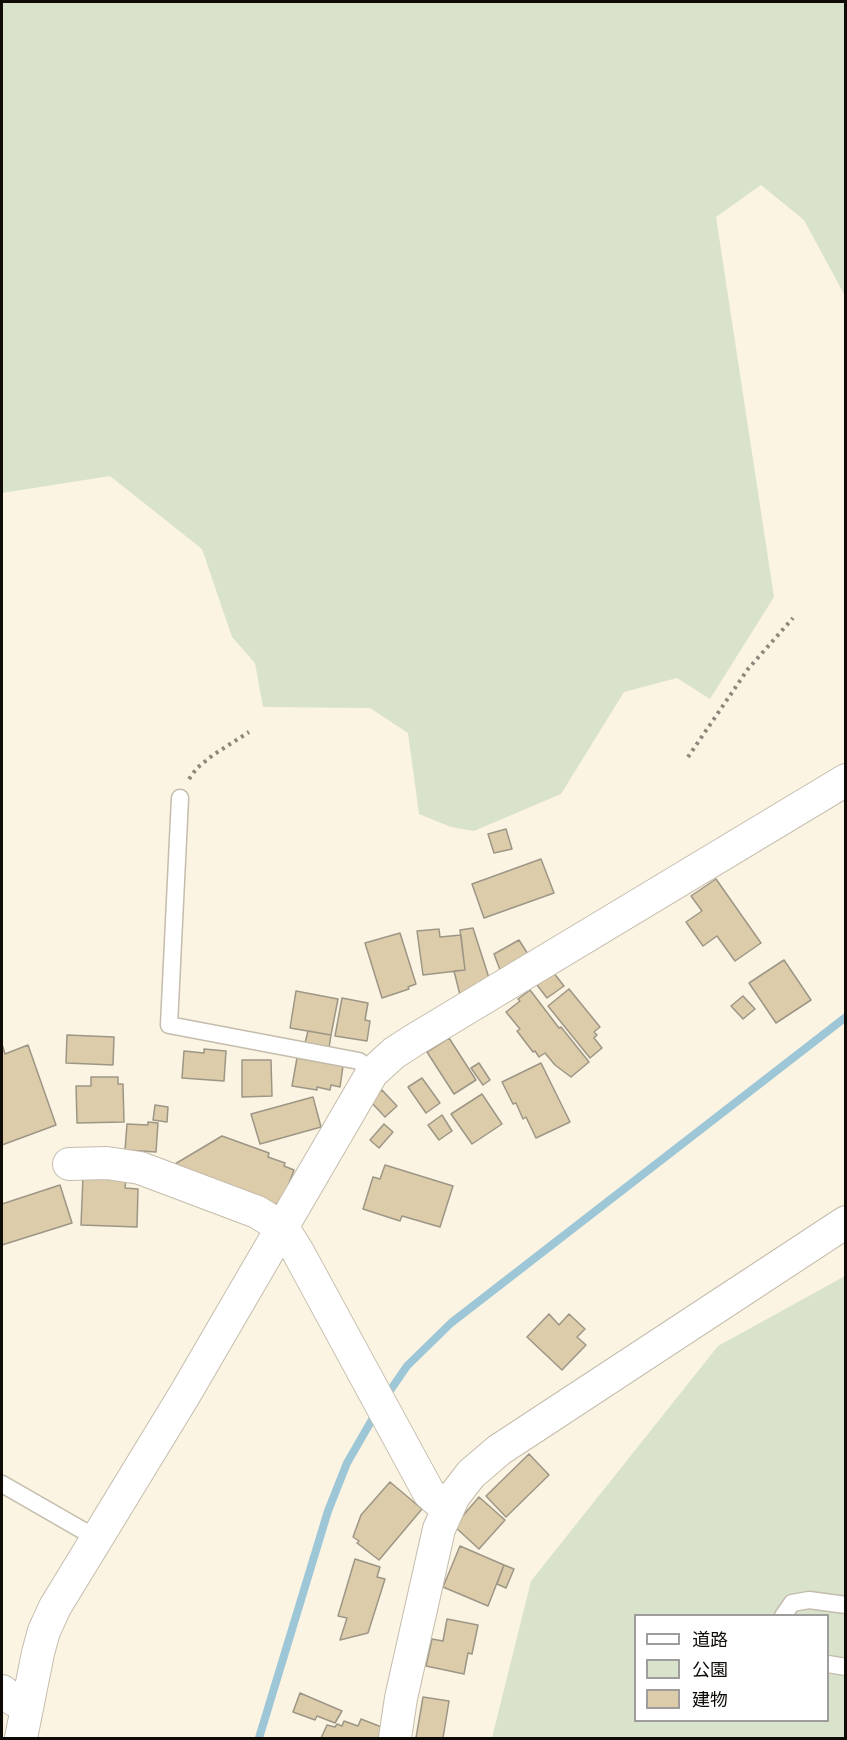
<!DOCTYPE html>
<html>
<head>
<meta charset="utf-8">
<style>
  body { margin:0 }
  #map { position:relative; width:847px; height:1740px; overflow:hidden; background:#fcf4e3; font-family:Poppins,"Noto Sans JP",sans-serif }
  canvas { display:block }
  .frame { position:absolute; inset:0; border:3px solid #0e0b06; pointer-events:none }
  .legend { position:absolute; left:634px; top:1614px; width:195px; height:108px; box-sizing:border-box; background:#fff; border:2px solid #9f9d9b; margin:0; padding:8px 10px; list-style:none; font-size:18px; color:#0e0b06 }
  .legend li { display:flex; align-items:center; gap:12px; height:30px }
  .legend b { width:30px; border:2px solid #9f9d9b }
</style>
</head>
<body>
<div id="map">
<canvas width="847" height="1740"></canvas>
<div class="frame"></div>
<ul class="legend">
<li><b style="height:8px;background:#fff"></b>道路</li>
<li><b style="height:16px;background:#d9e2cb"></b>公園</li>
<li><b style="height:16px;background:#dccca9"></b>建物</li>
</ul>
</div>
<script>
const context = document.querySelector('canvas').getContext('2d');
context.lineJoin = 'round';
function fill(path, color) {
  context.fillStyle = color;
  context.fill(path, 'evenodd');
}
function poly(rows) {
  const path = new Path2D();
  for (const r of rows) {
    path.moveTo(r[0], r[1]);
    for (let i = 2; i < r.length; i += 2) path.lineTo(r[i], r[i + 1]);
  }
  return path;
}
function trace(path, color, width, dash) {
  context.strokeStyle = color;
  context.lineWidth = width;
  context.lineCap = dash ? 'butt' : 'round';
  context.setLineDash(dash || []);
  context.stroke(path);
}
const green = poly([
  [2,2,845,2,845,296,804,220,761,185,716,217,774,597,710,699,677,678,624,692,561,794,474,831,451,827,419,814,408,733,370,708,263,707,255,663,232,637,202,549,110,476,2,493],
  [845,1276,845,1738,492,1738,531,1581,718,1346],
  [636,1616,828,1616,828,1720,636,1720]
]);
const stream = poly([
  [385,1398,407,1366,451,1323,846,1017],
  [259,1738,328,1511,347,1463,377,1411]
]);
const building = poly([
  [506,829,512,849,494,853,488,834,506,829],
  [541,859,554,893,484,918,472,884,541,859],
  [716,879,761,943,735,961,717,936,703,946,686,922,702,911,691,896,716,879],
  [473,928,489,978,460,995,454,971,465,970,460,930,473,928],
  [439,929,440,937,461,935,465,970,423,975,417,931,439,929],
  [400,933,416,984,408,987,409,989,382,998,365,943,400,933],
  [519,940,531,959,502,975,494,954,519,940],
  [784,960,811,1000,776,1023,749,983,784,960],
  [553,972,564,986,547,998,537,985,553,972],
  [569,989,600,1027,594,1032,597,1035,594,1038,602,1048,590,1058,548,1006,569,989],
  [530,990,559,1028,561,1027,589,1062,571,1077,555,1065,545,1053,539,1057,535,1051,533,1052,517,1031,520,1029,506,1012,520,1001,518,999,530,990],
  [296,991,338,999,331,1035,290,1028,296,991],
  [743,996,755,1009,743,1019,731,1006,743,996],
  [342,998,368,1003,365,1020,370,1021,367,1041,335,1036,342,998],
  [308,1031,331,1035,329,1048,305,1043,308,1031],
  [67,1035,114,1037,113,1065,66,1063,67,1035],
  [449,1038,476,1080,454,1094,427,1052,449,1038],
  [2,1044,5,1054,28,1045,56,1125,2,1145,2,1044],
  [204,1049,226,1051,224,1081,182,1078,184,1051,204,1053,204,1049],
  [297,1058,343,1066,340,1087,331,1085,330,1090,317,1087,317,1090,292,1086,297,1058],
  [242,1060,271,1060,272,1096,242,1097,242,1060],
  [479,1063,490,1080,483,1085,471,1068,479,1063],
  [541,1063,570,1122,536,1138,526,1117,523,1119,516,1103,513,1104,502,1082,541,1063],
  [91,1077,118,1077,118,1084,123,1084,124,1122,77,1123,76,1086,91,1086,91,1077],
  [422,1078,440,1103,426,1113,408,1087,422,1078],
  [382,1090,397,1106,385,1117,370,1101,382,1090],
  [482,1094,502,1124,472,1144,451,1114,482,1094],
  [313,1097,321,1127,260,1144,251,1114,313,1097],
  [155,1105,168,1107,167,1122,153,1120,155,1105],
  [442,1115,452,1131,439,1140,428,1125,442,1115],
  [148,1122,158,1123,156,1152,125,1150,127,1124,148,1125,148,1122],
  [384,1124,393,1132,379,1148,370,1140,384,1124],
  [222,1136,269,1153,268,1157,285,1163,284,1166,294,1170,282,1202,275,1204,172,1171,175,1164,222,1136],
  [385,1165,453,1186,440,1227,402,1216,400,1221,363,1209,373,1177,380,1179,385,1165],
  [83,1176,126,1178,125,1188,138,1189,137,1227,81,1225,83,1176],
  [60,1185,72,1223,2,1245,2,1204,60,1185],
  [549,1314,559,1325,569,1314,585,1329,577,1337,586,1345,562,1370,527,1337,549,1314],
  [529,1454,549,1475,506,1517,486,1496,529,1454],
  [390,1482,422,1509,379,1560,357,1543,359,1541,353,1537,361,1515,390,1482],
  [479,1497,505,1520,479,1549,454,1526,479,1497],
  [460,1546,504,1565,488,1606,443,1587,460,1546],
  [355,1559,380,1567,377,1577,385,1579,368,1633,340,1640,347,1618,338,1616,355,1559],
  [504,1565,514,1569,506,1588,497,1584,504,1565],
  [447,1619,478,1625,472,1654,468,1653,464,1674,426,1666,432,1639,443,1641,447,1619],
  [300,1693,342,1711,335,1723,317,1716,315,1720,293,1712,300,1693],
  [423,1697,449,1701,443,1738,416,1738,423,1697],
  [361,1719,384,1728,380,1738,321,1738,327,1725,335,1727,337,1724,342,1726,344,1721,358,1726,361,1719]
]);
const path = poly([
  [688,757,748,669,793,618],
  [189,779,197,768,213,755,249,732]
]);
const lane = poly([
  [180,798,169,1025,359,1061,372,1073],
  [2,1484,96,1538],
  [783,1616,792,1603,809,1600,846,1605],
  [828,1664,846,1667]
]);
const street = poly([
  [69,1164,107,1163,140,1168,257,1212,283,1228,298,1252,429,1493,447,1509],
  [2,1691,14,1700,27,1704],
  [21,1738,38,1653,44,1631,55,1607,185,1394,372,1073,394,1053,414,1040,846,780],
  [395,1738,401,1698,439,1529,454,1496,471,1474,499,1450,846,1222]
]);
fill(green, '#d9e2cb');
trace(stream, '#9dc6d7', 8);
fill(building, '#dccca9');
trace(building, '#9d9686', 1.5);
trace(lane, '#c4bcac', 19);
trace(street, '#c4bcac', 34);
trace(path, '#8d887c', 4, [3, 4.5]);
trace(lane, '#fff', 16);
trace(street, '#fff', 32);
</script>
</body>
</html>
